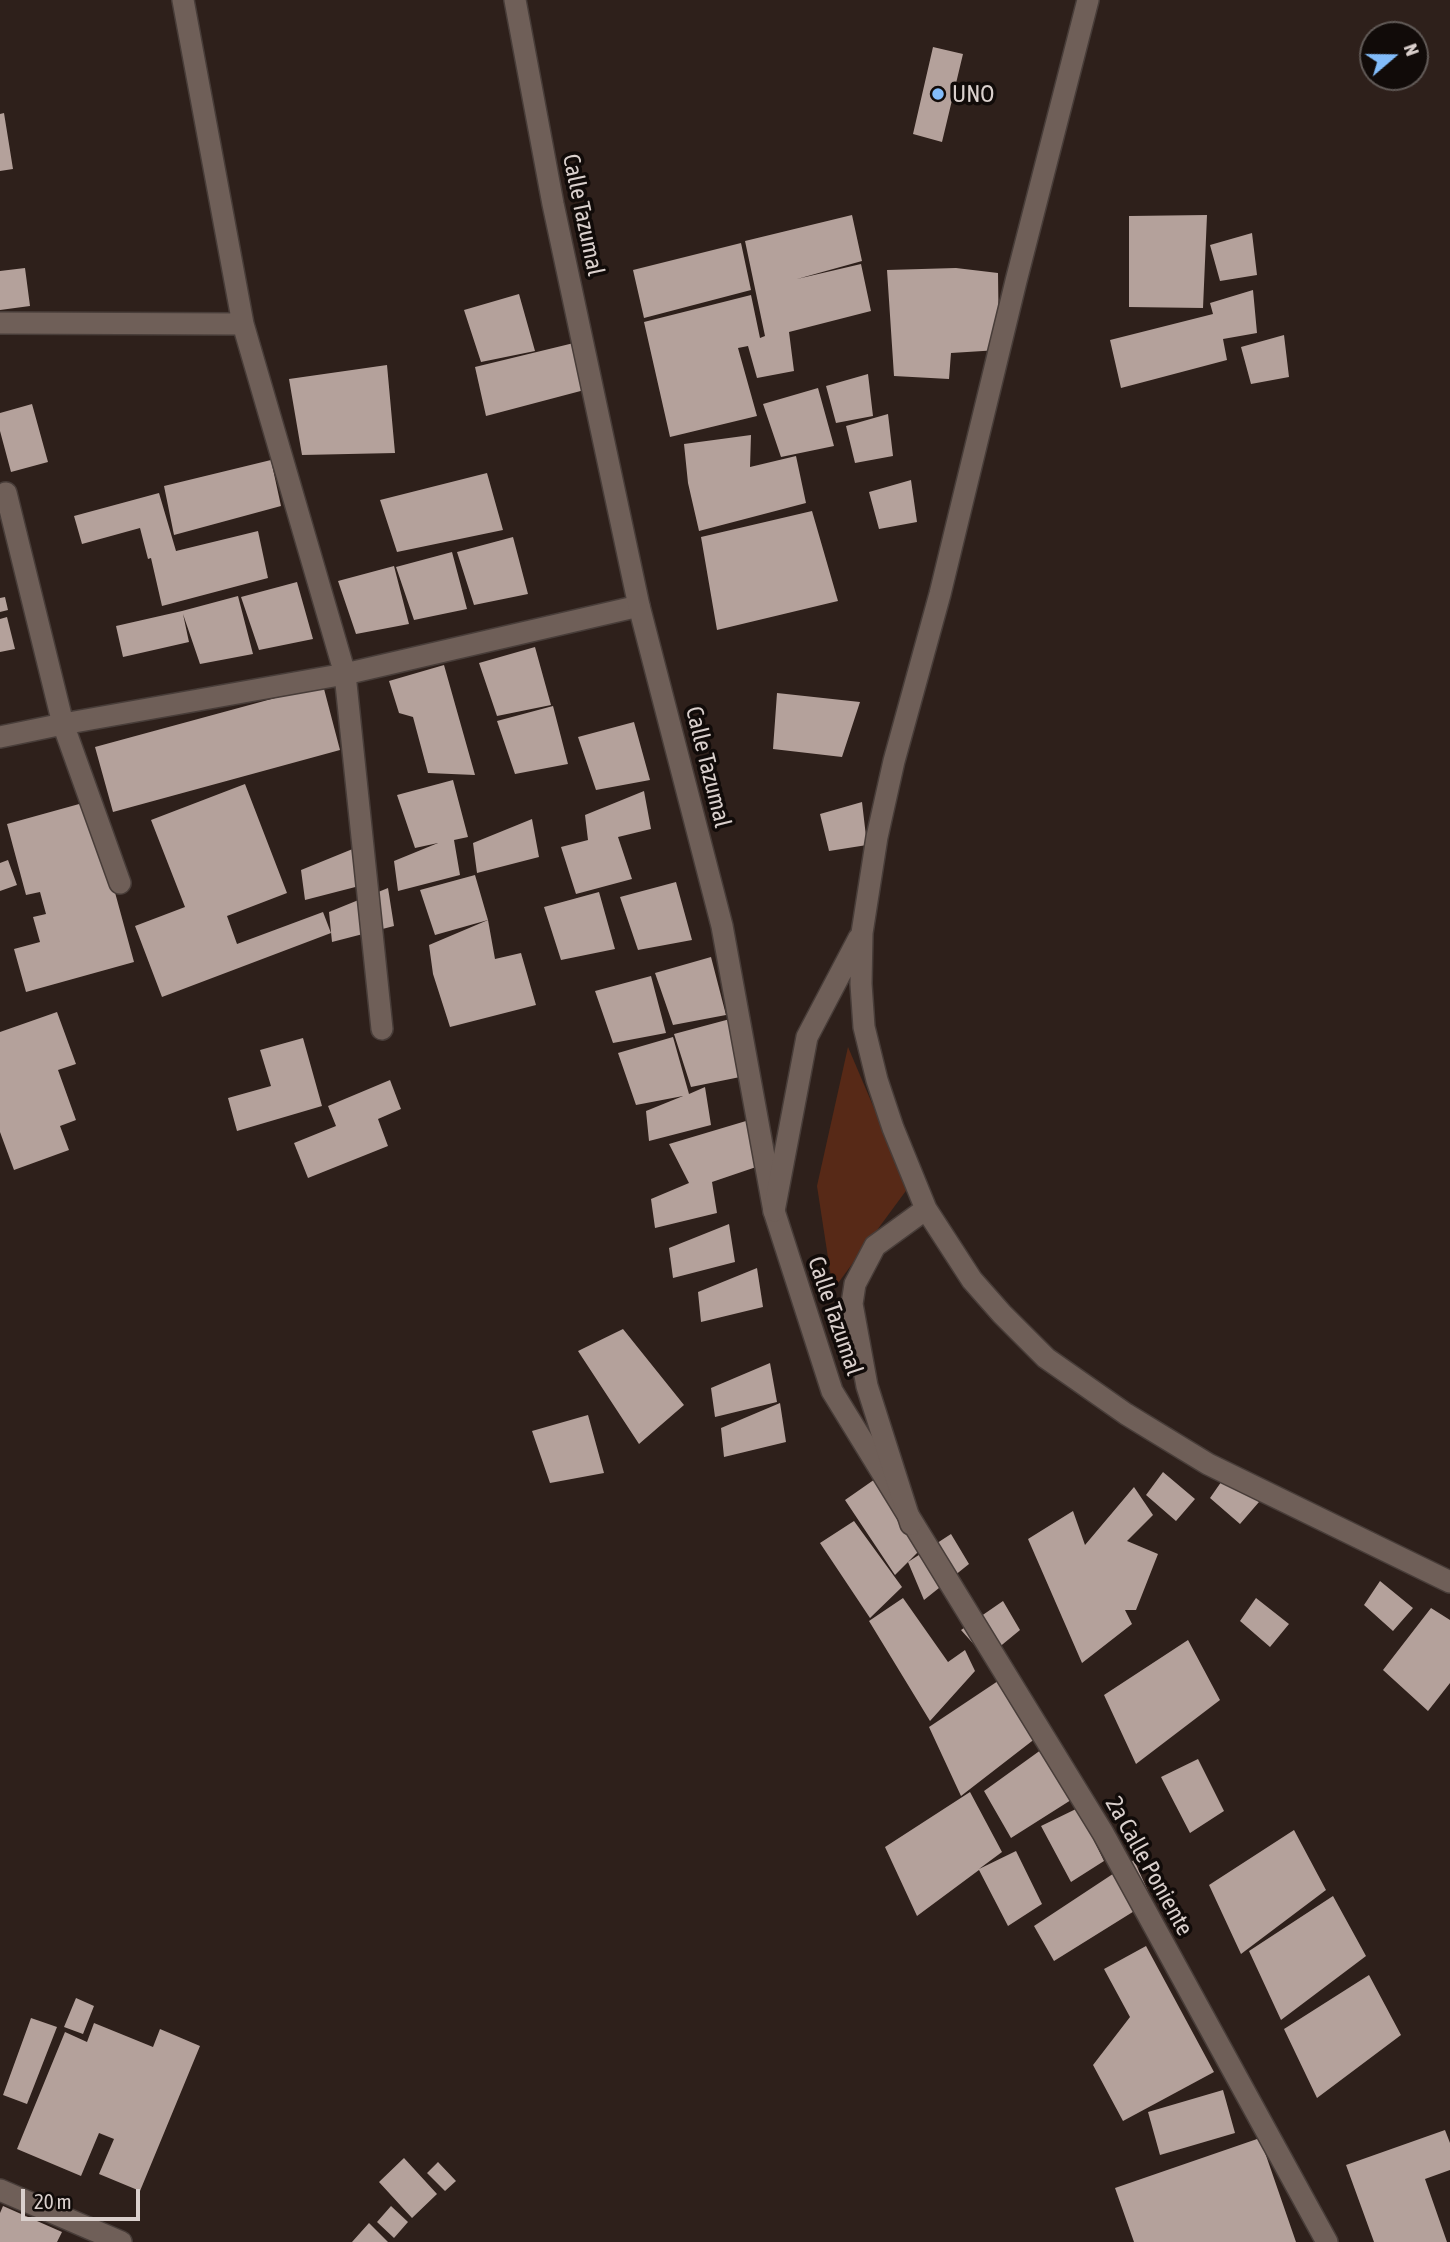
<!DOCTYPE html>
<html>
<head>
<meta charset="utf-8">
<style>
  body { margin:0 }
  #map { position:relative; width:1450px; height:2242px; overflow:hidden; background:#2e201b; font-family:"Asap Condensed",sans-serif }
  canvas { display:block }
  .north { position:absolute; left:1359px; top:21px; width:70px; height:70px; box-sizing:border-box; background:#110b09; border:2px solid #615a57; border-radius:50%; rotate:70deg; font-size:19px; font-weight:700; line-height:28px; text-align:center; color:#dad0cd }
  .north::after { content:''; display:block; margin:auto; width:24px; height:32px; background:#82bcfa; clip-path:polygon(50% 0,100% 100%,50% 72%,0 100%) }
  .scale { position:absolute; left:21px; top:2189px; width:119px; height:32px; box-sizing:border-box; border:4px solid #dad0cd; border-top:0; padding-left:9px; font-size:21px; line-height:24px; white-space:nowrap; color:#dad0cd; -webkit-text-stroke:5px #110b09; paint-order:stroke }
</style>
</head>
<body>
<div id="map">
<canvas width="1450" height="2242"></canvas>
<div class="north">N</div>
<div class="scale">20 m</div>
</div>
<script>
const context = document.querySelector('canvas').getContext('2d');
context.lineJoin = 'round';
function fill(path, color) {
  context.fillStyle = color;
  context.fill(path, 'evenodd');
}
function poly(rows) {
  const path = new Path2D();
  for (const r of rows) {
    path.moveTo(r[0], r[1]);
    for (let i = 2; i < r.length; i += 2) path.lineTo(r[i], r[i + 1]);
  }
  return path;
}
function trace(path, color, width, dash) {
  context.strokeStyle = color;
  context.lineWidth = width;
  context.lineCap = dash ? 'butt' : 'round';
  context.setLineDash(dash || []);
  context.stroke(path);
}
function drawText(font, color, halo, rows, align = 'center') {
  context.font = font + ' "Asap Condensed",sans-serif';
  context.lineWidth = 7;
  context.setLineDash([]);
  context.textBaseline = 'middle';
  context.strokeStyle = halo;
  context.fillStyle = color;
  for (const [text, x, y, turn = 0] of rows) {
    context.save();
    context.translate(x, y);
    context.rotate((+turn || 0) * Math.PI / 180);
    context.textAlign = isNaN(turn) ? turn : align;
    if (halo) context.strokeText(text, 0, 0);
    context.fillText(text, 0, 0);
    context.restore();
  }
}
const green = poly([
  [848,1047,908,1188,833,1290,817,1186]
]);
const building = poly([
  [933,47,963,54,942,142,913,134],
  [4,113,13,169,0,171,0,114],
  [852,215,862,261,797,279,861,264,871,311,789,332,794,371,757,378,748,346,738,348,757,416,670,437,644,322,751,295,760,338,765,336,745,241],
  [1207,215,1203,308,1129,307,1129,216],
  [1252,233,1257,275,1220,281,1210,245],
  [741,243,751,290,644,318,633,270],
  [25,268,30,306,0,310,0,271],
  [956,268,998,273,999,350,951,353,949,379,894,376,887,270],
  [1253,290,1257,333,1223,339,1227,360,1121,388,1110,340,1213,314,1210,303],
  [519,294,535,351,481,362,464,310],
  [1284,335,1289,377,1251,384,1241,347],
  [582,341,592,388,486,416,475,367],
  [387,365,395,453,302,455,289,379],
  [868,374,873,416,836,423,826,386],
  [818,388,834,446,781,457,763,404],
  [32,404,48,462,11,472,0,431,0,413],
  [888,414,893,456,855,463,846,426],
  [751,435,750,467,796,456,806,503,699,531,688,483,684,444],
  [271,460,281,506,174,535,164,486],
  [487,473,503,530,397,552,380,500],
  [911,480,917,522,879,529,869,492],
  [159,493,176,551,258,531,268,578,162,606,151,558,148,559,140,528,82,544,74,516],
  [812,511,838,601,717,630,701,537],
  [513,537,528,594,474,605,457,552],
  [452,552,467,609,414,620,396,567],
  [394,566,409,624,356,634,338,581],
  [297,582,313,639,259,650,241,597],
  [238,596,253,654,200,664,183,614,189,642,123,657,116,626,182,611],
  [5,597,8,610,0,612,0,598],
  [7,617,15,649,0,652,0,619],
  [535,647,551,705,497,716,479,663],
  [444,665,475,775,428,773,413,717,399,713,389,681],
  [323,685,340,750,113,812,95,747],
  [777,693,860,702,842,757,773,749],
  [553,706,568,764,515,774,497,721],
  [634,722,650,780,596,790,578,737],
  [453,780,468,837,454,840,460,875,398,891,394,861,438,843,415,848,397,795],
  [245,784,287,893,227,916,237,944,323,912,331,933,162,997,135,926,185,907,151,820],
  [644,791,651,829,618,837,632,879,576,894,561,847,588,840,585,815],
  [90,801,134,962,26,992,14,949,40,942,33,917,46,914,40,892,26,895,7,824],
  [862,802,867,845,829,851,820,814],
  [532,819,539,857,477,873,473,843],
  [360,846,367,884,305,900,301,870],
  [8,860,17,885,0,891,0,863],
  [475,875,488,920,435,935,420,890],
  [676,882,692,940,638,950,620,897],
  [388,888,394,926,332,942,329,912],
  [599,892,615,949,561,960,544,907],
  [488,920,495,959,521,953,536,1005,450,1027,433,974,429,945],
  [711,957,726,1015,673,1025,655,973],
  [651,976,666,1033,613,1043,595,991],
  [57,1012,76,1064,58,1070,76,1120,60,1126,69,1150,14,1170,0,1132,0,1032],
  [730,1019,745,1076,691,1087,674,1034],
  [673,1037,689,1094,705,1087,711,1125,649,1141,646,1111,683,1096,636,1105,618,1053],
  [303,1038,322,1106,237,1131,228,1098,271,1086,260,1050],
  [390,1080,401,1109,378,1119,388,1146,308,1178,294,1143,336,1126,328,1106],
  [746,1121,765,1164,712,1182,717,1213,655,1228,651,1199,689,1183,669,1144],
  [729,1224,735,1262,673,1278,669,1248],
  [757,1268,763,1307,701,1322,698,1292],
  [623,1329,684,1405,639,1444,578,1351],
  [770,1363,777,1402,715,1417,711,1388],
  [780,1403,786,1442,724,1457,721,1428],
  [588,1415,604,1473,550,1483,532,1431],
  [1163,1472,1195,1499,1176,1521,1146,1495],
  [1226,1475,1259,1502,1240,1524,1210,1498],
  [878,1477,926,1544,895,1575,845,1500],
  [1134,1487,1153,1515,1127,1541,1158,1554,1136,1610,1125,1610,1132,1624,1082,1663,1028,1539,1073,1511,1085,1545],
  [854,1521,902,1587,870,1618,820,1543],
  [951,1534,969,1564,924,1600,908,1562],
  [1380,1581,1413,1608,1393,1631,1364,1605],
  [903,1598,948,1662,965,1650,975,1671,930,1721,869,1621],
  [1256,1598,1289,1624,1270,1647,1240,1621],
  [1003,1601,1020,1630,986,1658,961,1630],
  [1431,1608,1450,1620,1450,1683,1428,1711,1383,1670],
  [1188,1640,1220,1700,1136,1764,1104,1695],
  [1013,1671,1045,1731,961,1796,929,1727],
  [1045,1747,1071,1800,1011,1838,984,1791],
  [1198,1759,1224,1811,1190,1833,1161,1777],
  [970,1792,1002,1852,979,1869,1016,1851,1042,1904,1008,1926,979,1870,917,1916,885,1847],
  [1078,1808,1104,1861,1071,1882,1041,1826],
  [1294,1830,1326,1890,1241,1954,1209,1885],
  [1134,1860,1152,1900,1054,1961,1034,1926],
  [1333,1896,1366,1956,1281,2020,1249,1951],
  [1146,1946,1214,2072,1123,2121,1093,2065,1130,2017,1104,1969],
  [1369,1975,1401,2035,1317,2098,1284,2029],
  [76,1998,94,2006,83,2034,64,2027],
  [31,2018,57,2027,27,2104,3,2095],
  [94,2023,153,2047,160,2029,200,2046,140,2191,99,2174,114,2139,99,2133,81,2176,17,2149,65,2032,87,2042],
  [1223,2090,1235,2133,1160,2155,1148,2112],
  [1445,2130,1450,2143,1450,2170,1425,2179,1447,2242,1374,2242,1346,2165],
  [1260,2138,1296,2242,1134,2242,1115,2188],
  [404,2158,437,2194,412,2218,379,2182],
  [438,2162,456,2181,445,2191,427,2173],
  [3,2206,62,2232,57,2242,0,2242,0,2213],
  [391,2206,408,2222,394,2238,377,2222],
  [369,2223,388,2242,352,2242]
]);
const minor = poly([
  [183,0,243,324,345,674,382,1029],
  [0,323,243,324],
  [6,493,63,724,120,883],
  [0,737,63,724,345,674,639,606],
  [0,2190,121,2242]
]);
const tertiary = poly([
  [515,0,553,204,639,606,722,926,774,1211,832,1391,1103,1833,1327,2242]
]);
const secondary = poly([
  [1088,0,1016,281,940,594,894,761,877,837,862,933,861,984,864,1027,877,1080,893,1128,926,1209,972,1280,1002,1314,1046,1358,1126,1414,1208,1464,1450,1582],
  [774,1211,807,1037,859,938],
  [911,1524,867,1386,852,1304,855,1284,875,1246,926,1209]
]);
const markers = [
  [938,94,7,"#82bcfa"]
];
const poiNames = [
  ["UNO",952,94]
];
const streetNames = [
  ["Calle Tazumal",583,215,78],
  ["Calle Tazumal",708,767,76],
  ["Calle Tazumal",835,1316,71],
  ["2a Calle Poniente",1149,1866,61]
];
fill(green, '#572917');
fill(building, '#b4a19b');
trace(minor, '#483d39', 24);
trace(tertiary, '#483d39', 24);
trace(secondary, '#483d39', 24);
trace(minor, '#6f5f58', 21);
trace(tertiary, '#6f5f58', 21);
trace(secondary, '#6f5f58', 21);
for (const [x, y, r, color] of markers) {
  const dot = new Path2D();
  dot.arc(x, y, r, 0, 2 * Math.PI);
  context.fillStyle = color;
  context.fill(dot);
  trace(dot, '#110b09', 2.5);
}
drawText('24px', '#dad0cd', '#110b09', poiNames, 'left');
drawText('24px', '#dad0cd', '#110b09', streetNames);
</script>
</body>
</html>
